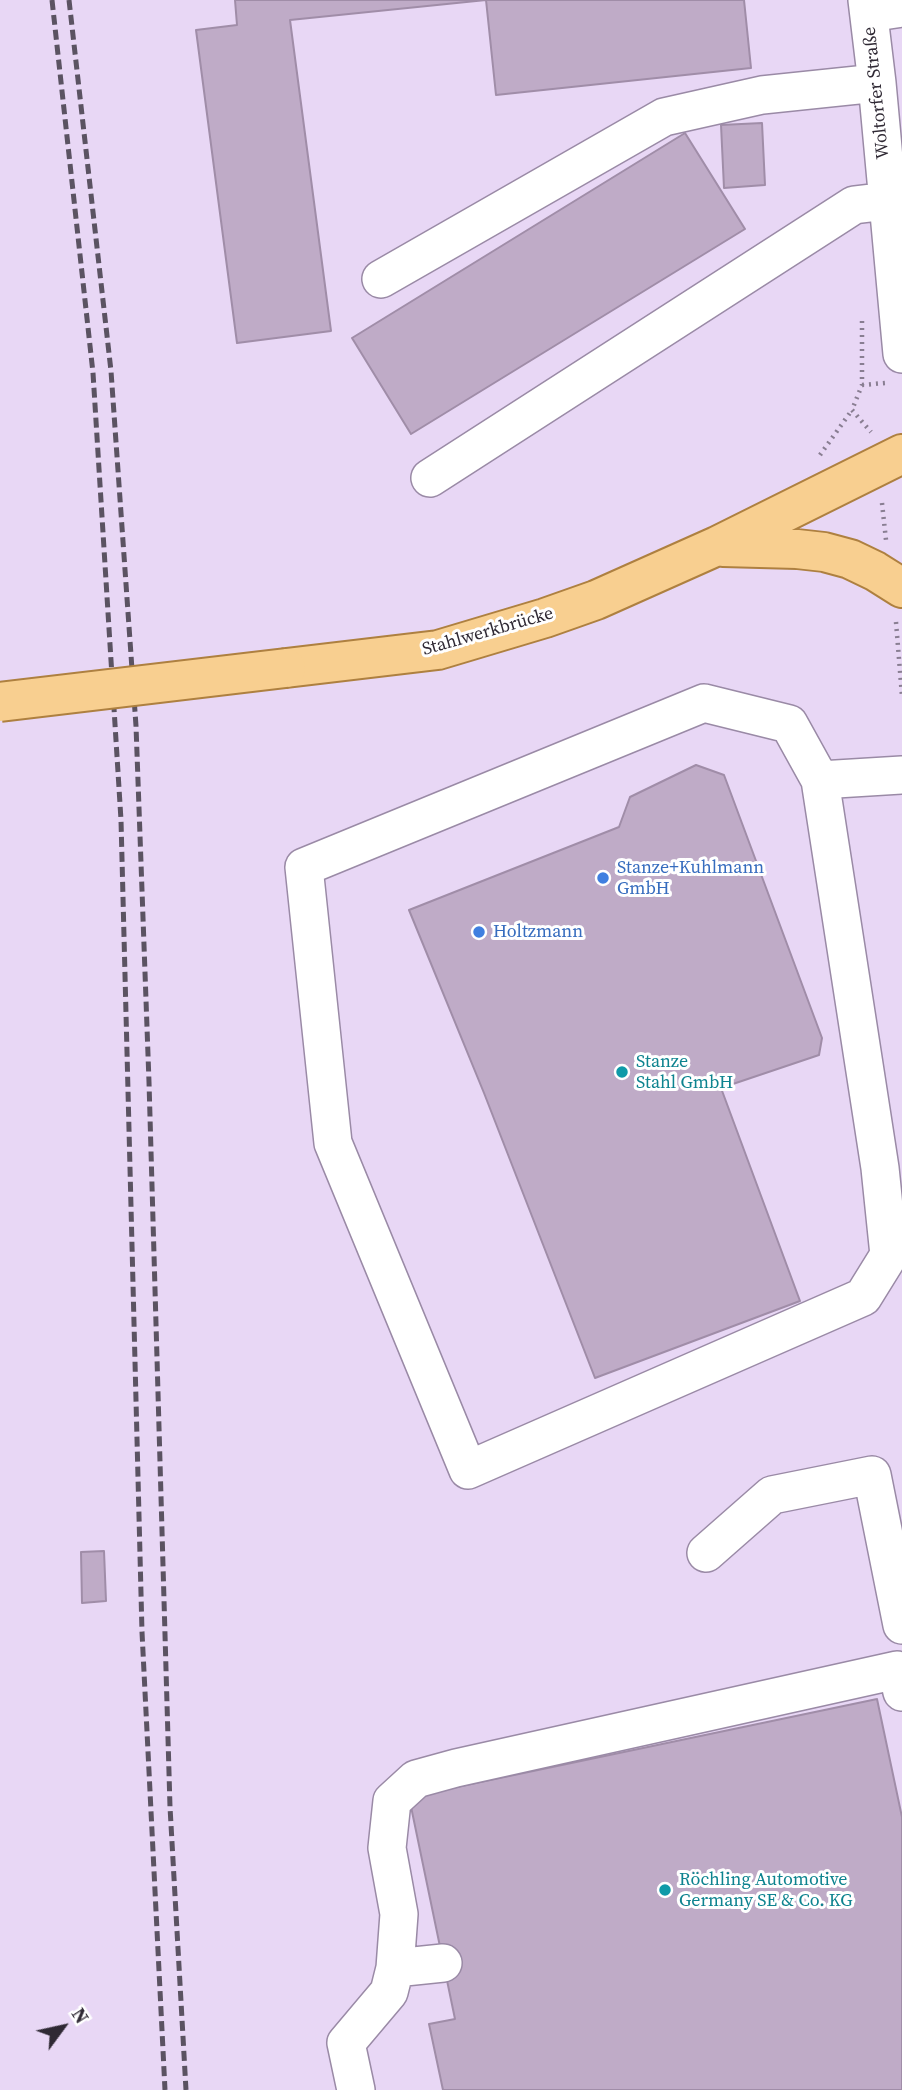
<!DOCTYPE html>
<html>
<head>
<meta charset="utf-8">
<style>
  body { margin:0 }
  #map { position:relative; width:902px; height:2090px; overflow:hidden; background:#e8d7f5; font-family:"Source Serif 4",serif }
  canvas { display:block }
  .north { position:absolute; left:28px; top:1992px; width:70px; height:70px; -webkit-text-stroke:5px #fff; paint-order:stroke; rotate:57deg; font-size:19px; font-weight:700; line-height:28px; text-align:center; color:#2f2934 }
  .north::after { content:''; display:block; margin:auto; width:24px; height:32px; background:#2f2934; clip-path:polygon(50% 0,100% 100%,50% 72%,0 100%) }
</style>
</head>
<body>
<div id="map">
<canvas width="902" height="2090"></canvas>
<div class="north">N</div>
</div>
<script>
const context = document.querySelector('canvas').getContext('2d');
context.lineJoin = 'round';
function fill(path, color) {
  context.fillStyle = color;
  context.fill(path, 'evenodd');
}
function poly(rows) {
  const path = new Path2D();
  for (const r of rows) {
    path.moveTo(r[0], r[1]);
    for (let i = 2; i < r.length; i += 2) path.lineTo(r[i], r[i + 1]);
  }
  return path;
}
function trace(path, color, width, dash) {
  context.strokeStyle = color;
  context.lineWidth = width;
  context.lineCap = dash ? 'butt' : 'round';
  context.setLineDash(dash || []);
  context.stroke(path);
}
function drawText(font, color, halo, rows, align = 'center') {
  context.font = font + ' "Source Serif 4",serif';
  context.lineWidth = 6;
  context.setLineDash([]);
  context.textBaseline = 'middle';
  context.strokeStyle = halo;
  context.fillStyle = color;
  for (const [text, x, y, turn = 0] of rows) {
    context.save();
    context.translate(x, y);
    context.rotate((+turn || 0) * Math.PI / 180);
    context.textAlign = isNaN(turn) ? turn : align;
    if (halo) context.strokeText(text, 0, 0);
    context.fillText(text, 0, 0);
    context.restore();
  }
}
const building = poly([
  [235,0,744,0,751,68,496,95,486,0,290,20,331,331,237,343,196,30,237,25,235,0],
  [762,123,765,185,724,188,721,125,762,123],
  [685,133,745,229,411,434,352,338,685,133],
  [696,765,724,775,822,1038,819,1055,721,1088,800,1301,595,1378,484,1093,409,910,619,827,630,797,696,765],
  [104,1551,106,1601,82,1603,81,1552,104,1551],
  [877,1699,902,1817,902,2090,443,2090,429,2024,455,2019,409,1797,877,1699]
]);
const path = poly([
  [862,321,862,385,852,410,871,432],
  [862,385,885,383],
  [820,455,852,410],
  [882,503,886,540],
  [896,622,902,696]
]);
const minor = poly([
  [867,0,877,83,902,354],
  [869,13,902,8],
  [381,279,664,117,762,95,877,83],
  [430,478,854,205,887,201],
  [704,703,789,724,820,780,880,1168,889,1255,863,1297,468,1470,333,1143,304,867,704,703],
  [820,780,902,775],
  [706,1553,772,1495,872,1475,902,1625],
  [395,1968,443,1963],
  [356,2090,346,2043,389,1992,395,1968,399,1914,387,1848,392,1801,416,1779,456,1768,897,1670,902,1692]
]);
const major = poly([
  [723,547,797,549,824,552,850,559,875,571,902,588],
  [286,668,438,650,545,618,596,600,717,546,902,454]
]);
const rail = poly([
  [52,0,93,373,121,820,142,1632,165,2090],
  [69,0,111,371,136,726,149,1082,170,1807,186,2090]
]);
const majorBridge = poly([
  [0,702,286,668]
]);
const markers = [
  [603,878,7,"#3f7fe0"],
  [479,932,7,"#3f7fe0"],
  [622,1072,7,"#0f9aa8"],
  [665,1890,7,"#0f9aa8"]
];
const streetNames = [
  ["Woltorfer Straße",877,93,-96],
  ["Stahlwerkbrücke",488,632,-16]
];
const shopNames = [
  ["Stanze+Kuhlmann",617,868],
  ["GmbH",617,889],
  ["Holtzmann",493,932]
];
const cultureNames = [
  ["Stanze",636,1062],
  ["Stahl GmbH",636,1083],
  ["Röchling Automotive",679,1880],
  ["Germany SE & Co. KG",679,1901]
];
fill(building, '#bfabc7');
trace(building, '#a08da8', 2);
trace(minor, '#9a8aa6', 40);
trace(major, '#ae8040', 42);
trace(path, '#897e92', 4.5, [2, 5]);
trace(minor, '#fff', 37);
trace(major, '#f8cf90', 38);
trace(rail, '#5b5362', 5, [10, 5]);
trace(majorBridge, '#ae8040', 42, []);
trace(majorBridge, '#f8cf90', 38);
for (const [x, y, r, color] of markers) {
  const dot = new Path2D();
  dot.arc(x, y, r, 0, 2 * Math.PI);
  context.fillStyle = color;
  context.fill(dot);
  trace(dot, '#fff', 2.5);
}
drawText('18px', '#2f2934', '#fff', streetNames);
drawText('18px', '#366cbe', '#fff', shopNames, 'left');
drawText('18px', '#0d838f', '#fff', cultureNames, 'left');
</script>
</body>
</html>
